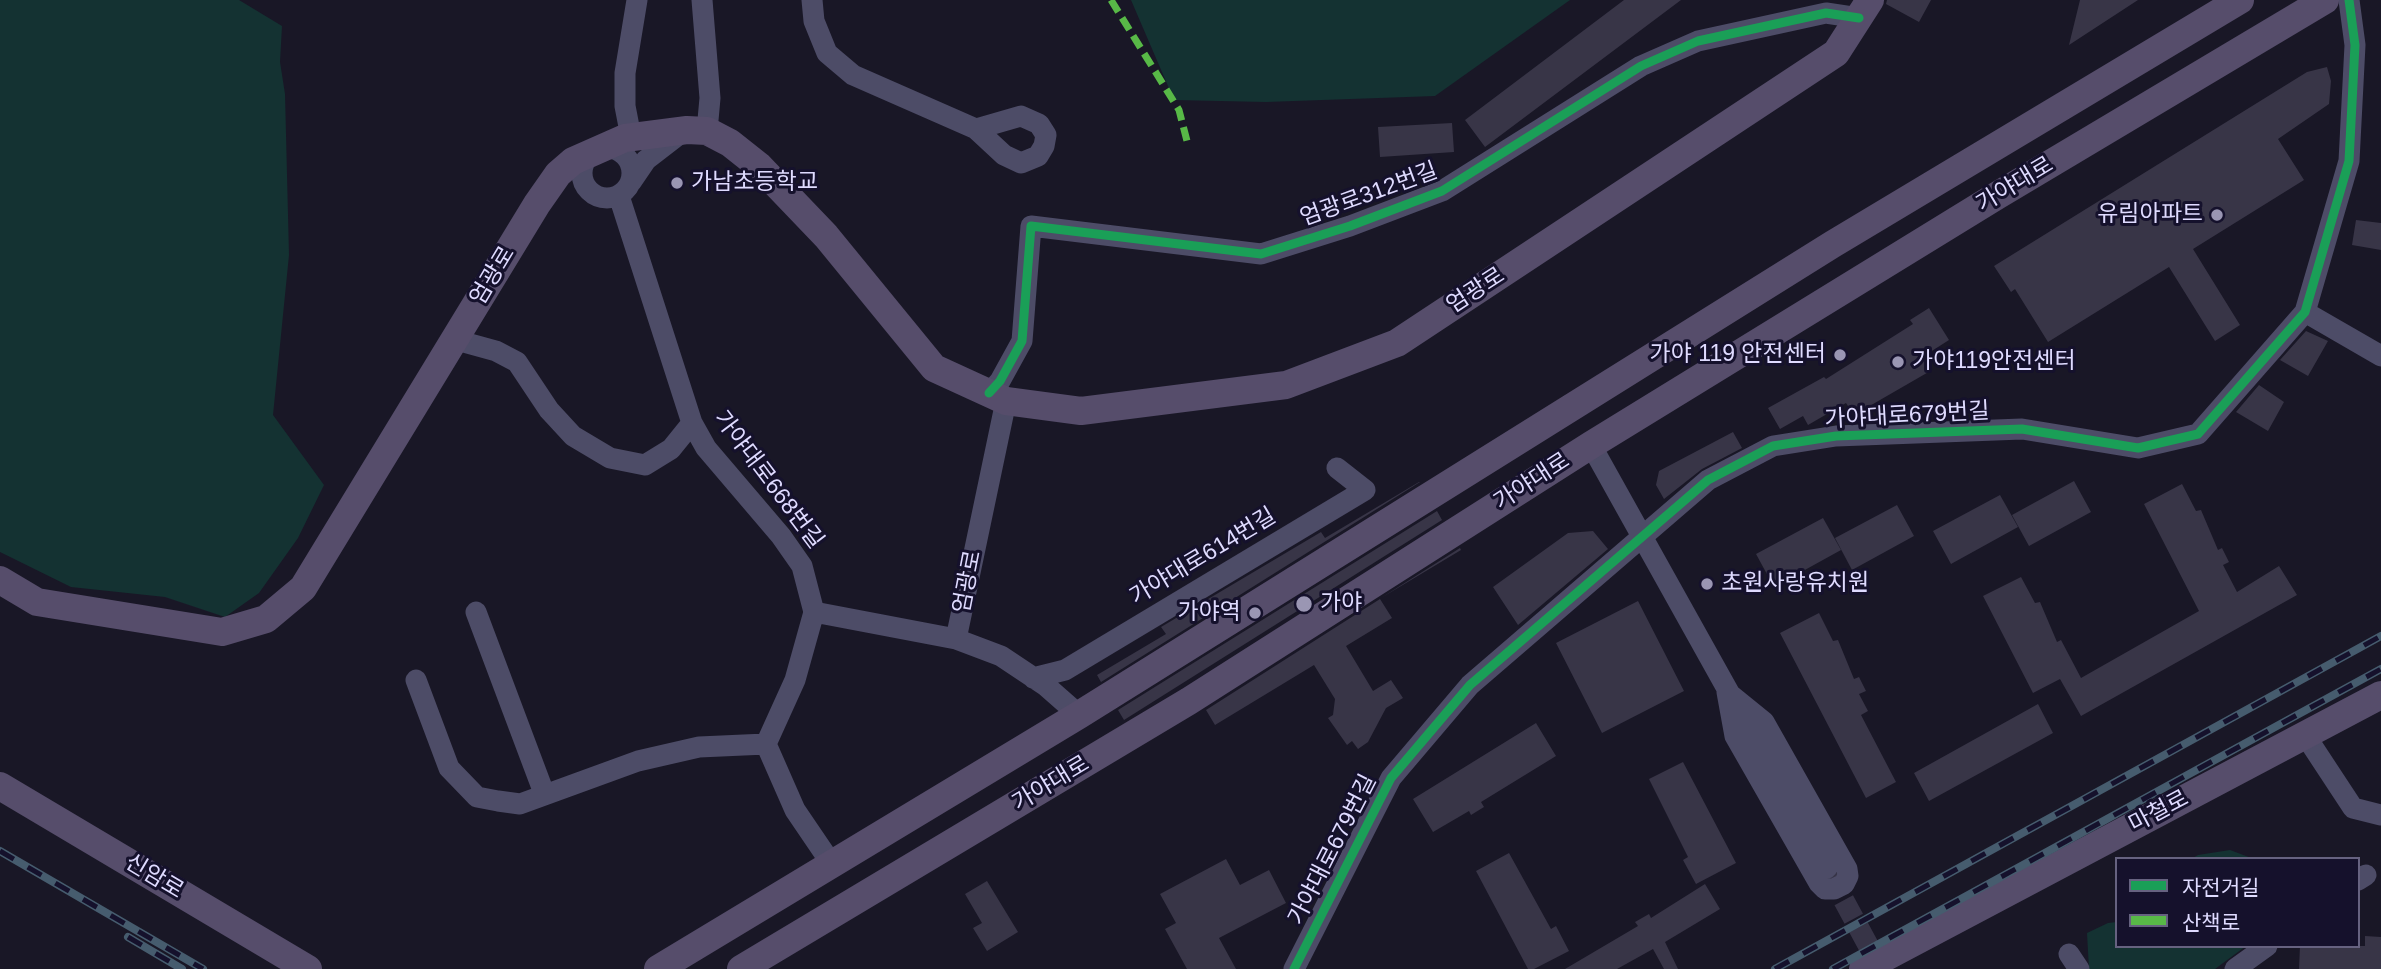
<!DOCTYPE html>
<html>
<head>
<meta charset="utf-8">
<style>
  body { margin:0 }
  #map { position:relative; width:2381px; height:969px; overflow:hidden; background:#191726; font-family:Helvetica,"Noto Sans KR",sans-serif }
  canvas { display:block }
  .legend { position:absolute; left:2115px; top:857px; width:245px; height:91px; box-sizing:border-box; background:#15112c; border:2px solid #666280; margin:0; padding:9px 12px; list-style:none; font-size:21px; color:#dfdbff }
  .legend li { display:flex; align-items:center; gap:14px; height:35px }
  .legend b { width:35px; border:2px solid #666280 }
</style>
</head>
<body>
<div id="map">
<canvas width="2381" height="969"></canvas>
<ul class="legend">
<li><b style="height:9px;background:#1a9f57"></b>자전거길</li>
<li><b style="height:9px;background:#58b947"></b>산책로</li>
</ul>
</div>
<script>
const context = document.querySelector('canvas').getContext('2d');
context.lineJoin = 'round';
function fill(path, color) {
  context.fillStyle = color;
  context.fill(path, 'evenodd');
}
function poly(rows) {
  const path = new Path2D();
  for (const r of rows) {
    if (r.length === 3) {
      path.moveTo(r[0] + r[2], r[1]);
      path.arc(r[0], r[1], r[2], 0, 2 * Math.PI);
      continue;
    }
    path.moveTo(r[0], r[1]);
    for (let i = 2; i < r.length; i += 2) path.lineTo(r[i], r[i + 1]);
  }
  return path;
}
function trace(path, color, width, dash) {
  context.strokeStyle = color;
  context.lineWidth = width;
  context.lineCap = dash ? 'butt' : 'round';
  context.setLineDash(dash || []);
  context.stroke(path);
}
function drawText(font, color, halo, rows, align = 'center') {
  context.font = font + ' Helvetica,"Noto Sans KR",sans-serif';
  context.lineWidth = 6;
  context.setLineDash([]);
  context.textBaseline = 'middle';
  context.strokeStyle = halo;
  context.fillStyle = color;
  for (const [text, x, y, turn = 0] of rows) {
    context.save();
    context.translate(x, y);
    context.rotate((+turn || 0) * Math.PI / 180);
    context.textAlign = isNaN(turn) ? turn : align;
    if (halo) context.strokeText(text, 0, 0);
    context.fillText(text, 0, 0);
    context.restore();
  }
}
const green = poly([
  [0,0,239,0,282,26,280,62,285,94,289,255,273,415,324,485,298,538,259,593,225,617,165,597,71,587,0,552],
  [1131,0,1570,0,1435,96,1266,102,1174,100],
  [2230,850,2254,859,2191,859,2198,855],
  [2117,922,2117,946,2246,946,2215,969,2089,969,2087,933,2108,923]
]);
const building = poly([
  [1624,0,1681,0,1485,147,1465,120],
  [1887,0,1931,0,1919,22,1886,4],
  [2080,0,2138,0,2069,45],
  [2327,67,2331,81,2329,104,2278,139,2304,180,2193,249,2240,325,2215,341,2169,267,2048,342,2015,289,2011,292,1994,266,2307,72],
  [1452,123,1454,152,1380,157,1378,127],
  [2356,220,2381,223,2381,250,2352,245],
  [1929,308,1949,340,1924,356,1932,370,1854,415,1846,403,1808,425,1803,416,1780,429,1768,408,1824,377,1826,379,1913,324,1910,320],
  [2306,331,2328,341,2308,376,2280,360],
  [2259,385,2284,402,2268,431,2236,412],
  [1733,432,1742,448,1702,469,1664,499,1656,485,1659,471],
  [2074,481,2091,512,2029,546,2012,515],
  [1419,482,1420,482,1101,682,1097,675,1166,634,1161,627,1321,532,1325,538],
  [2182,484,2196,511,2201,510,2218,550,2222,548,2229,562,2223,565,2237,592,2279,566,2297,595,2081,716,2060,679,2033,693,1983,596,2021,577,2035,603,2040,602,2057,642,2061,640,2081,678,2199,611,2144,504],
  [2000,495,2018,527,1951,564,1933,531],
  [1897,505,1914,536,1852,570,1835,538],
  [1437,511,1442,520,1124,720,1118,710],
  [1823,518,1841,550,1774,587,1756,554],
  [1593,531,1608,549,1518,625,1493,587,1568,533],
  [1460,548,1461,550,1381,598],
  [1380,599,1392,618,1346,646,1373,691,1391,680,1403,698,1386,708,1368,742,1358,749,1352,741,1347,745,1328,718,1333,715,1335,699,1314,665,1215,725,1206,710],
  [1638,601,1684,691,1602,733,1556,643],
  [1819,613,1833,641,1838,640,1854,679,1859,677,1866,691,1859,694,1868,711,1861,715,1896,782,1866,798,1780,633],
  [2038,704,2053,733,1929,801,1914,773],
  [1536,723,1556,756,1481,802,1484,807,1471,815,1469,811,1433,832,1413,799],
  [1683,762,1736,863,1696,884,1683,860,1688,857,1649,779],
  [1509,853,1551,929,1556,926,1569,951,1534,969,1528,969,1476,871],
  [1226,859,1240,885,1269,870,1286,903,1219,938,1236,969,1187,969,1165,929,1176,923,1160,894],
  [987,881,1018,932,987,951,973,928,982,923,965,894],
  [1705,884,1720,909,1665,942,1678,969,1664,969,1653,949,1617,969,1565,969,1638,926,1635,922,1649,914,1651,918],
  [2365,936,2381,937,2381,969,2299,969,2300,946,2365,946]
]);
const minorTunnel = poly([
  [1829,873,1881,969]
]);
const minor = poly([
  [702,0,710,98,707,131],
  [812,0,814,21,827,53,853,75,976,129,1004,155,1021,163,1038,156,1044,146,1046,135,1039,124,1021,116,976,129],
  [631,137,625,106,625,73,637,0],
  [607,173,25],
  [631,182,646,160,681,133],
  [619,196,692,423,706,448,781,536,802,566,814,612,795,680,766,744,795,810,831,863],
  [2305,312,2381,356],
  [456,340,496,351,517,362,549,410,573,436,610,458,645,465,671,449,692,423],
  [989,393,1000,381,1022,341,1031,226,1261,254,1350,226,1442,191,1641,66,1698,41,1826,13,1859,18],
  [1591,445,1827,868],
  [476,612,544,793],
  [814,612,956,639,1001,656,1046,686,1079,715],
  [956,639,1006,401],
  [1033,678,1065,670,1365,490,1337,468],
  [416,680,449,768,477,797,498,801,520,804,638,761,699,747,766,744],
  [1727,692,1764,722,1847,869,1848,876,1844,884,1834,889,1825,889,1819,883,1735,736,1727,692],
  [2305,735,2353,808,2381,815],
  [2358,880,2366,875],
  [2069,954,2079,969],
  [1294,969,1391,778,1470,685,1708,480,1773,446,1836,436,2022,429,2138,448,2198,434,2305,312,2349,161,2355,45,2349,0],
  [2235,969,2267,946]
]);
const major = poly([
  [0,580,37,602,222,632,266,619,303,588,537,204,558,174,573,161,625,138,687,130,707,131,730,143,759,166,826,236,934,368,1006,401,1081,411,1286,385,1397,343,1836,53,1870,0],
  [0,786,308,969],
  [658,969,1079,715,1833,244,2240,0],
  [741,969,1189,701,1591,445,1998,195,2325,0],
  [1863,969,2381,695]
]);
const rail = poly([
  [0,851,203,969],
  [128,937,182,969],
  [1775,969,2381,636],
  [1833,969,2381,669]
]);
const quiet = poly([
  [1111,0,1179,110,1187,141]
]);
const cycleway = poly([
  [989,393,1000,381,1022,341,1031,226,1261,254,1350,226,1442,191,1641,66,1698,41,1826,13,1859,18],
  [1294,969,1391,778,1470,685,1708,480,1773,446,1836,436,2022,429,2138,448,2198,434,2305,312,2349,161,2355,45,2349,0]
]);
const markers = [
  [677,183,7,"#9a96b3"],
  [2217,215,7,"#9a96b3"],
  [1840,355,7,"#9a96b3"],
  [1898,362,7,"#9a96b3"],
  [1707,584,7,"#9a96b3"],
  [1304,604,9,"#9a96b3"],
  [1255,613,7,"#9a96b3"]
];
const poiNames = [
  ["가남초등학교",691,183],
  ["유림아파트",2203,215,"right"],
  ["가야 119 안전센터",1826,355,"right"],
  ["가야119안전센터",1912,362],
  ["초원사랑유치원",1721,584],
  ["가야",1320,604],
  ["가야역",1241,613,"right"]
];
const streetNames = [
  ["가야대로",2015,185,-31],
  ["엄광로312번길",1369,195,-20],
  ["엄광로",493,276,-59],
  ["엄광로",1476,291,-33],
  ["가야대로679번길",1907,416,-3],
  ["가야대로668번길",768,480,53],
  ["가야대로",1532,482,-33],
  ["가야대로614번길",1203,557,-31],
  ["엄광로",968,582,-79],
  ["가야대로",1051,784,-31],
  ["마철로",2159,812,-28],
  ["가야대로679번길",1333,850,-63],
  ["신암로",154,877,31]
];
fill(green, '#143232');
fill(building, '#383547');
trace(minorTunnel, '#373447', 21, [21, 10]);
trace(minor, '#4d4c67', 21);
trace(major, '#564d6b', 28);
trace(rail, '#465c6e', 8);
trace(rail, '#15112c', 5, [16]);
trace(quiet, '#58b947', 7, [14, 7]);
trace(cycleway, '#1a9f57', 9);
for (const [x, y, r, color] of markers) {
  const dot = new Path2D();
  dot.arc(x, y, r, 0, 2 * Math.PI);
  context.fillStyle = color;
  context.fill(dot);
  trace(dot, '#15112c', 2.5);
}
drawText('23px', '#dfdbff', '#15112c', poiNames, 'left');
drawText('23px', '#dfdbff', '#15112c', streetNames);
</script>
</body>
</html>
